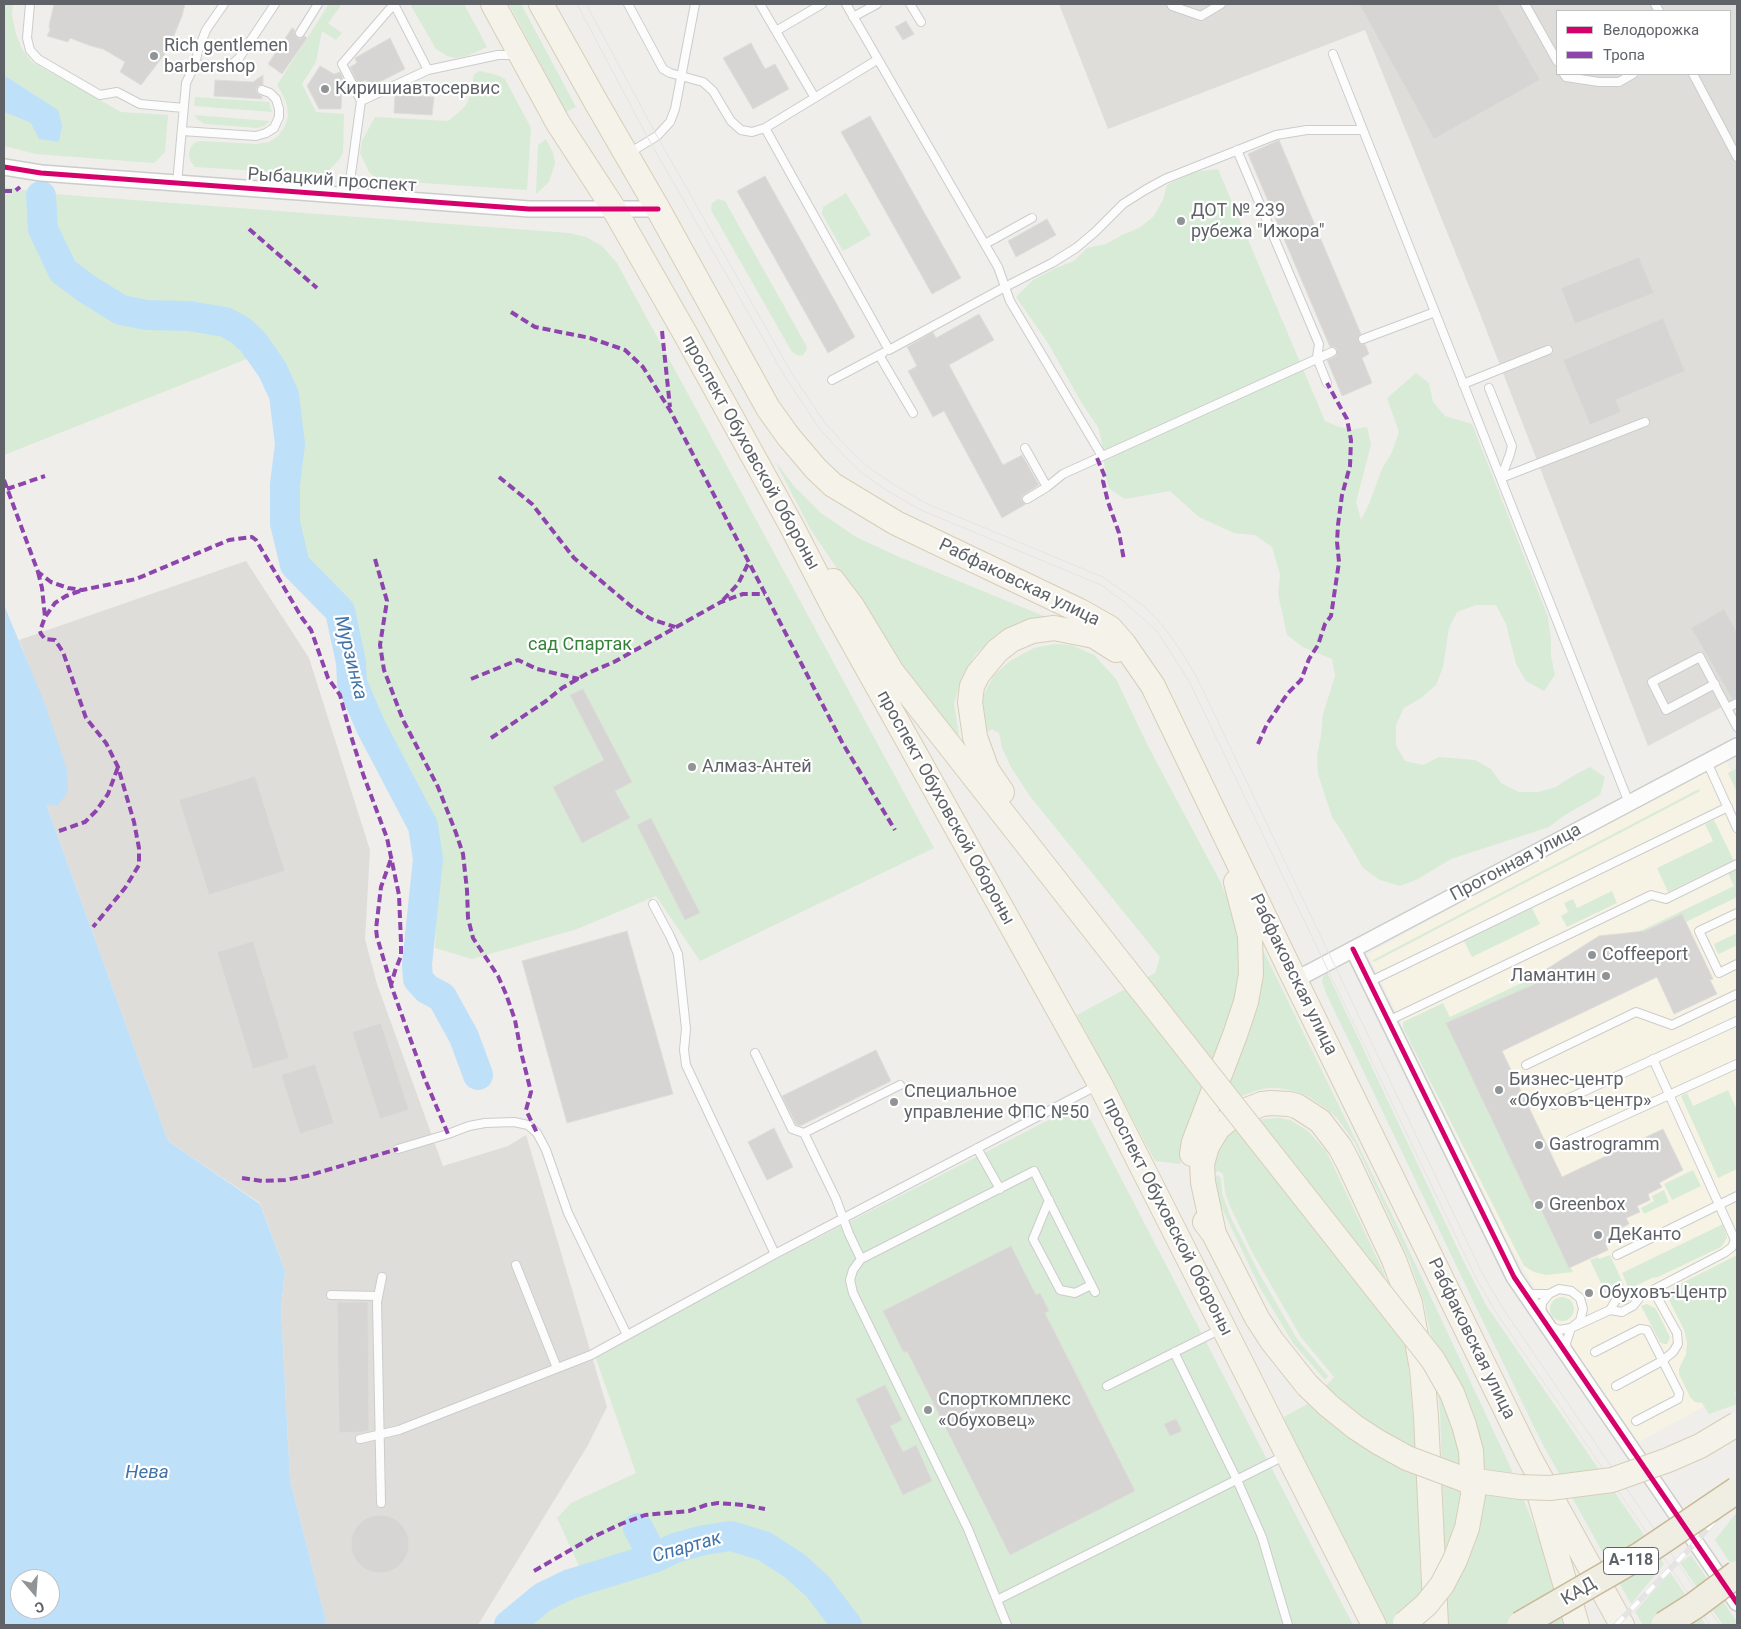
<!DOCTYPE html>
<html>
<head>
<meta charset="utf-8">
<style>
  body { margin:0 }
  #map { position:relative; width:1741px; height:1629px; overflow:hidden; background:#efeeea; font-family:Roboto,sans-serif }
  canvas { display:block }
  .frame { position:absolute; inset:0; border:5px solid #5f6368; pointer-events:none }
  .legend { position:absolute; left:1556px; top:10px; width:175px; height:65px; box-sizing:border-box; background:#fff; border:1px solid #bfc1c3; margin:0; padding:6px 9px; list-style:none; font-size:15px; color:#5f6368 }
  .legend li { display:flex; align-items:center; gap:10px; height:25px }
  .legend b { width:25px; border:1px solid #bfc1c3 }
  .north { position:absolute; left:10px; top:1569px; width:50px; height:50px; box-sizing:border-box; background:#fff; border:1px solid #bfc1c3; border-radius:50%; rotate:162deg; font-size:14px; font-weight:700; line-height:20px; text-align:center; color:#5f6368 }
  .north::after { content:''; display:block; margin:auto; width:18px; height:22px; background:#919496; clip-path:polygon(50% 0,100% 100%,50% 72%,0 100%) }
</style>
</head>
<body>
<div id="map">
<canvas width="1741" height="1629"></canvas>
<div class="frame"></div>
<ul class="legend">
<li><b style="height:6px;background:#d6006c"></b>Велодорожка</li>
<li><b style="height:6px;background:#8e44ad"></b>Тропа</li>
</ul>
<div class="north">С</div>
</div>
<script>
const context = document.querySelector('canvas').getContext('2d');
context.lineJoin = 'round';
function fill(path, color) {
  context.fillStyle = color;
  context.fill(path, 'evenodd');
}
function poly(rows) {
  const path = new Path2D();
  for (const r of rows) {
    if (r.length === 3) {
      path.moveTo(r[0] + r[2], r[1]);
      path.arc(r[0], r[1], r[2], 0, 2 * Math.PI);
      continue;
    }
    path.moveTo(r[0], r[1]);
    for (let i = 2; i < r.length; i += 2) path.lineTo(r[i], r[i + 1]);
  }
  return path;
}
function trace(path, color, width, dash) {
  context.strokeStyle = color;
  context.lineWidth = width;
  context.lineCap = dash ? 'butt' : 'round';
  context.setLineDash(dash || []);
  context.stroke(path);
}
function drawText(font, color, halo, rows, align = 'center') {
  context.font = font + ' Roboto,sans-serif';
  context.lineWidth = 4.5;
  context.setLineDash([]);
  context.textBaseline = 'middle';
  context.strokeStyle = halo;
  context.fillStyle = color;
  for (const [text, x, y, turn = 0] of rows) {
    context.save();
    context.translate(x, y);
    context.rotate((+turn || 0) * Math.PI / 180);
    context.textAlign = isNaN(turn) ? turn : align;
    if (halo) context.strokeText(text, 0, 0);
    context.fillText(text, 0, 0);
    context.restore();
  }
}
const commercial = poly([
  [1726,760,1737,787,1737,1388,1639,1442,1565,1339,1505,1237,1368,954,1533,863]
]);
const industrial = poly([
  [1059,4,1737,4,1737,699,1648,746,1475,301,1365,30,1108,129],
  [1557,11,1730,11,1730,74,1557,74],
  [246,561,309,658,370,850,365,939,377,984,443,1166,508,1146,526,1135,607,1407,588,1445,478,1625,327,1625,290,1480,281,1308,285,1271,260,1203,168,1141,46,804,28,663,19,640]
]);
const green = poly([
  [4,4,13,4,12,15,16,34,22,49,32,62,121,112,168,115,165,152,154,163,36,154,4,146,4,112,31,123,38,97,4,75],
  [329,4,342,4,328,23,342,33,336,40,322,31,316,62,302,84,316,112,344,114,343,153,339,160,328,171,322,175,195,167,191,162,189,155,190,149,194,143,199,141,256,144,269,142,278,136,285,126,288,116,287,105,283,95,277,85],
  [410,4,464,4,487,47,467,56,456,58,447,56,436,49],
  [509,4,521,4,576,107,566,112],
  [480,71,497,75,505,79,531,128,527,190,378,180,369,172,360,153,362,141,375,117,448,121,457,114,466,105,471,93,474,74],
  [195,97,269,102,272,112,194,106],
  [194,115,270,121,264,126,257,128,205,124,198,120],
  [546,139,553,153,555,163,549,182,536,194,538,145],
  [1218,169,1325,421,1337,426,1350,430,1367,427,1371,445,1356,502,1361,520,1369,504,1382,469,1392,452,1399,432,1387,398,1416,373,1429,383,1433,402,1445,416,1472,424,1548,617,1551,640,1551,656,1555,675,1544,691,1526,681,1516,664,1506,624,1496,605,1476,605,1457,612,1449,628,1443,667,1436,685,1421,698,1404,708,1396,725,1396,745,1405,761,1423,765,1439,757,1475,760,1491,769,1501,783,1519,792,1538,792,1556,787,1571,777,1590,767,1605,777,1600,795,1565,815,1549,827,1451,859,1418,879,1400,886,1380,880,1363,868,1343,833,1332,817,1318,774,1317,755,1321,736,1323,714,1335,676,1332,659,1303,647,1287,635,1278,594,1280,574,1272,547,1255,535,1234,533,1199,517,1170,491,1125,499,1117,494,1109,488,1106,478,1101,438,1098,427,1081,402,1048,343,1016,297,1033,280,1056,268,1074,261,1087,248,1106,244,1122,235,1139,228,1154,216,1163,200,1167,185,1195,172],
  [4,187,54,194,569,233,586,237,602,246,617,263,934,848,700,961,656,896,577,929,472,959,435,948,439,850,435,829,420,793,396,756,359,683,359,656,353,624,344,604,303,565,294,546,293,521,296,460,294,407,286,377,267,351,4,455],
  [846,193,871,235,843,251,822,214,823,207],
  [718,199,725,201,806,345,807,349,803,355,799,356,792,352,711,210,712,203],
  [775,461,794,486,821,513,856,537,897,556,1051,619,1025,624,997,634,976,654,962,676,954,704,959,736,964,750,903,666,811,530],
  [1055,644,1071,645,1094,655,1116,679,1149,748,1220,881,1232,909,1239,938,1242,954,1238,1001,1184,1146,1180,1164,1155,1161,1077,1015,1155,973,1160,957,1029,795,1011,767,1002,748,999,733,992,729,986,733,980,702,994,675,1010,661,1034,648],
  [1737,768,1737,792,1728,773],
  [1699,789,1700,791,1374,962,1373,960],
  [1714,820,1735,863,1726,867,1724,865,1668,892,1657,868,1713,841,1705,824],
  [1737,869,1737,897,1686,922,1682,914,1639,934,1638,932,1734,886,1728,873],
  [1612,891,1617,903,1567,927,1561,916,1568,912,1564,903,1573,899,1577,908],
  [1532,908,1540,924,1472,957,1464,941],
  [1737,933,1737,945,1719,954,1717,952,1714,944],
  [1263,950,1399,1229,1509,1464,1545,1552,1566,1625,1447,1625,1440,1410,1432,1341,1424,1303,1410,1262,1355,1143,1337,1118,1328,1110,1306,1095,1289,1090,1279,1088,1267,1088,1255,1091,1219,1105],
  [1327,972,1461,1256,1486,1305,1664,1564,1631,1604,1541,1441,1477,1309,1326,993,1322,982,1323,977],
  [1534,977,1537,983,1447,1023,1535,1210,1540,1207,1573,1272,1546,1275,1534,1272,1524,1266,1403,1028,1403,1022,1443,1003,1450,1017],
  [1728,1090,1737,1110,1737,1169,1718,1178,1681,1096,1687,1093,1693,1106],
  [1082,1103,1353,1625,511,1625,534,1604,558,1592,586,1581,557,1518,571,1503,636,1473,595,1356,794,1250],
  [1280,1118,1290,1120,1308,1131,1326,1151,1332,1163,1384,1273,1407,1352,1416,1450,1420,1569,1425,1625,1386,1625,1283,1423,1285,1421,1284,1417,1313,1401,1334,1377,1301,1337,1252,1252,1229,1204,1225,1192,1223,1174,1218,1171,1213,1174,1214,1158,1222,1142,1231,1132,1251,1122,1262,1119],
  [1693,1170,1701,1186,1672,1200,1664,1184],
  [1217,1175,1221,1178,1222,1193,1231,1218,1260,1275,1297,1339,1328,1376,1325,1380,1293,1343,1260,1288,1220,1204,1215,1187,1214,1177],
  [1664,1190,1669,1202,1644,1214,1641,1208,1654,1201,1652,1196],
  [1723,1224,1727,1238,1721,1247,1658,1277,1652,1278,1629,1289,1622,1273],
  [1610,1255,1624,1285,1606,1294,1590,1260,1598,1257,1599,1259],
  [1737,1255,1737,1392,1734,1394,1737,1395,1737,1404,1709,1414,1702,1403,1695,1402,1690,1397,1679,1374,1679,1369,1686,1354,1687,1342,1684,1330,1668,1298,1671,1290,1674,1287],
  [1562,1309,12],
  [1647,1304,1656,1309,1670,1337,1667,1344,1664,1344,1660,1342,1641,1306],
  [1737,1512,1737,1573,1715,1540],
  [1691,1555,1737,1622,1737,1625,1723,1625,1680,1563],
  [1670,1572,1706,1625,1643,1625,1635,1612]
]);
const water = poly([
  [4,75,58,110,62,125,59,142,39,139,31,123,4,112],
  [4,605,45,704,67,769,68,792,57,806,46,804,168,1141,260,1204,285,1271,281,1308,290,1480,327,1625,4,1625],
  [20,1579,50,1579,50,1609,20,1609]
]);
const river = poly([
  [41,196,43,229,63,271,87,289,121,310,147,315,189,316,225,322,240,330,253,342,272,369,284,395,290,444,285,484,285,523,295,565,340,611,351,662,352,683,371,727,423,826,428,859,417,964,418,979,427,989,442,997,464,1037,478,1075],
  [638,1528,654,1558],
  [509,1625,543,1597,570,1584,654,1558,675,1548,704,1540,731,1536,764,1546,795,1566,818,1587,847,1625]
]);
const building = poly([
  [54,4,185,4,182,16,168,50,141,85,120,72,125,62,103,49,91,46,70,38,68,42,47,36,50,30,49,26,54,4],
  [1359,4,1497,4,1540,80,1434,139,1359,4],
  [906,21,914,34,903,40,895,27,906,21],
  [292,28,295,30,294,33,297,37,300,39,305,36,307,38,282,74,268,64,292,28],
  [390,38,405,69,370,87,366,80,358,84,350,67,357,63,355,58,390,38],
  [751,43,765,69,775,64,789,89,753,109,723,58,751,43],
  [320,66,334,74,340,72,348,89,342,92,341,109,319,109,307,86,320,66],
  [263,75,263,85,258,86,256,90,258,94,262,96,262,99,214,96,215,80,253,82,263,75],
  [395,94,434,97,432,115,394,113,395,94],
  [870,116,961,278,932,294,841,132,870,116],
  [1279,140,1361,334,1358,338,1358,341,1362,344,1365,344,1369,354,1362,358,1372,383,1342,396,1327,360,1336,356,1337,350,1335,347,1330,347,1248,154,1279,140],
  [765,176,855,337,828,353,737,191,765,176],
  [1047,219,1056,235,1016,257,1008,241,1047,219],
  [1639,257,1654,293,1575,324,1561,288,1639,257],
  [979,314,994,340,949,365,1003,465,1022,455,1039,485,1022,496,1022,501,1026,504,1002,518,944,411,933,417,908,371,917,366,907,347,933,332,936,338,979,314],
  [1663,318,1685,371,1616,400,1621,412,1590,425,1563,360,1663,318],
  [1724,609,1737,632,1737,697,1732,699,1691,628,1724,609],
  [583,689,632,782,615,791,630,818,582,843,553,787,604,760,570,695,583,689],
  [255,776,285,871,209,895,179,800,255,776],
  [651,818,700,913,685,920,637,825,651,818],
  [1682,914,1713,979,1710,980,1717,994,1674,1014,1657,977,1502,1051,1562,1177,1663,1129,1683,1170,1659,1183,1662,1187,1648,1194,1650,1200,1637,1206,1640,1212,1626,1218,1629,1224,1615,1231,1618,1237,1605,1243,1608,1250,1569,1268,1540,1207,1535,1210,1446,1023,1537,983,1534,977,1599,936,1645,931,1682,914],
  [627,931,673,1094,567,1123,522,961,627,931],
  [253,941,289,1058,253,1069,217,952,253,941],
  [381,1023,409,1110,380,1119,352,1032,381,1023],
  [876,1050,891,1081,800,1126,796,1124,782,1096,876,1050],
  [315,1064,334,1123,300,1134,281,1075,315,1064],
  [774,1128,793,1167,767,1180,748,1142,774,1128],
  [1011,1246,1036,1295,1040,1293,1049,1311,1045,1313,1135,1491,1010,1555,907,1351,904,1353,883,1311,1011,1246],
  [337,1302,368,1302,369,1431,364,1432,339,1433,337,1302],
  [885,1385,902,1420,890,1426,903,1452,916,1445,932,1481,903,1495,856,1399,885,1385],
  [1176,1419,1182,1431,1170,1436,1164,1424,1176,1419],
  [380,1544,29]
]);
const service = poly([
  [30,4,27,38,30,50,38,59,100,95,117,92,140,104,184,108],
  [394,4,428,70],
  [628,4,663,69,670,73,703,82,713,91,731,121,741,130,752,132,765,128,877,60],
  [760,4,815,98],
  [846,4,998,267,1010,301,1102,456],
  [910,4,921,22],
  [1171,4,1172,6,1201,16,1221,4],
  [1525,4,1557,61],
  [1655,4,1659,11],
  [853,17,877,4],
  [776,31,822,4],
  [300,33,318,4],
  [1333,54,1629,803],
  [195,64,221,67,231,65,239,58,275,4],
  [1564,74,1566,77,1599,82,1619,82,1633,74],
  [1693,74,1737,157],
  [361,101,428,70,498,55,518,55],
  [765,128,889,350,1005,287,1052,263,1076,248,1095,232,1123,204,1145,190,1165,179,1276,135,1307,130,1362,130],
  [182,131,256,136,266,133,274,128,279,117,279,109,276,99,270,93,262,90],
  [1237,150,1319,344,1317,358,1327,383],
  [629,153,657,136,670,122,675,109,695,4],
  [177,184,186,83,195,64,198,51,206,30,224,4],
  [348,196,361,101,342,64,394,4],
  [985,244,1032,218],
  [1363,339,1435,312],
  [879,355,913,413],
  [832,380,883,353],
  [1463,384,1548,350],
  [1489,388,1512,446,1510,454,1501,478],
  [1025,448,1047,487],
  [1501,478,1645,422],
  [1027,499,1047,487,1063,474,1332,352],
  [1715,684,1666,710,1652,682,1700,657,1737,727],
  [1727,708,1737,703],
  [1707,762,1737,828],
  [653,904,670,936,678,954,686,1029,684,1050,686,1065,775,1254],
  [1737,913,1699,931,1719,973,1737,964],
  [1369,982,1728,807],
  [1388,1021,1651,895,1666,899,1737,864],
  [755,1053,792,1129,804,1133,836,1199,849,1234,861,1259],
  [1526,1065,1636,1012,1672,1025,1737,994],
  [1554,1105,1737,1021],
  [804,1133,900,1085],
  [1570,1140,1737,1064],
  [977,1148,1000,1189],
  [398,1149,448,1134,469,1126,485,1123,514,1122,528,1125,537,1133,546,1150,568,1213,627,1335],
  [1049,1200,1033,1239,1060,1290,1075,1293,1091,1285],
  [1617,1255,1737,1196],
  [516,1265,557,1368],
  [1526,1292,1533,1294,1549,1294],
  [331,1295,378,1296],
  [1628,1295,1641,1296,1633,1306,1627,1309,1622,1312,1610,1310,1616,1300,1628,1295],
  [1541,1314,1542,1303,1549,1294,1559,1289,1571,1291,1580,1298,1583,1309,1580,1321,1571,1328,1559,1330,1550,1326],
  [1567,1350,1566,1343,1571,1328,1610,1310],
  [1174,1352,1237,1480,1262,1537,1288,1625],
  [1595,1352,1640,1329,1647,1330,1679,1393,1678,1399,1636,1421],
  [1107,1386,1221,1329],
  [1616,1386,1662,1361,1673,1352,1678,1344,1677,1333,1653,1290,1724,1253,1732,1247,1735,1240,1653,1059],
  [360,1439,399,1430,591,1355,775,1254,1098,1085],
  [381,1503,377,1302,382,1277],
  [997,1600,1286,1455],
  [1007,1625,968,1529,853,1293,850,1280,853,1270,861,1259,1034,1171,1095,1292]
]);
const minor = poly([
  [4,167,41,173,529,209,658,209],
  [1353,949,1514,1277,1737,1603],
  [1295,980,1737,746]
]);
const primary = poly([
  [493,4,558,123,614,209,686,335,790,523,837,614,1100,1084,1374,1625],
  [541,4,596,102,658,209,768,408,788,436,816,469,833,485,896,523,1080,611,1110,628,1124,644,1153,686,1295,980,1529,1457,1622,1625],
  [833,581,852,606,892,672,1125,969],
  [1002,792,987,770,975,737,970,702,972,686,978,674,997,651,1011,640,1032,631,1054,628,1094,636,1116,650],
  [1192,1154,1194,1142,1235,1035,1246,1002,1251,974,1250,936,1236,882],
  [1205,1222,1214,1234,1257,1318,1272,1341,1307,1385],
  [1214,1234,1203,1182,1202,1164,1207,1146,1218,1128,1234,1115,1262,1104,1271,1103,1289,1104,1297,1106,1320,1121,1340,1147,1348,1162,1394,1260,1410,1303,1422,1369,1426,1417,1436,1625],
  [1540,1497,1577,1625]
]);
const tram = poly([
  [577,4,649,140,784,375,819,428,844,456,862,473,886,490,921,510,1101,585,1122,600,1157,631,1189,681,1477,1280,1497,1314,1710,1625],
  [586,4,657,136,791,372,825,423,850,450,868,467,890,482,923,502,1103,577,1144,606,1163,626,1181,651,1197,678,1483,1275,1504,1310,1720,1625]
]);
const rail = poly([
  [1616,1625,1696,1542,1737,1496]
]);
const primaryBridge = poly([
  [1125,969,1433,1360,1452,1393,1464,1425,1471,1451,1473,1495,1467,1528,1455,1560,1442,1585,1426,1605,1405,1623],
  [1307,1385,1329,1406,1355,1427,1378,1442,1407,1458,1463,1479,1520,1487,1550,1488,1612,1480,1668,1460,1700,1446,1737,1424]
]);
const motorwayBridge = poly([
  [1520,1625,1641,1555,1737,1490],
  [1664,1625,1694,1606,1737,1574]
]);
const quiet = poly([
  [4,191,15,191,20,187],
  [249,229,317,288],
  [511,312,535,327,590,338,625,350,643,367,671,412,843,744,895,830],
  [662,331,670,407],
  [1097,458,1105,477,1103,481,1108,502,1119,533,1124,560],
  [499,477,532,504,574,558,632,607,651,619,675,627],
  [4,480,38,572,51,582,68,588,82,590,136,579,229,540,252,537,256,540,302,618,311,630,328,678,340,695,351,736,363,774,387,838,399,895,401,942,401,956,395,971,391,985,424,1077,448,1134],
  [7,489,45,476],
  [375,559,387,601,380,645,384,670,403,720,438,787,456,833,463,854,467,890,468,918,473,938,498,976,506,994,515,1020,521,1052,531,1092,526,1110,537,1133],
  [38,572,42,588,45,617],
  [80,591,66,596,55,603,45,617,40,631,41,634,45,639,55,640,63,652,86,718,106,743,118,767,134,822,139,848,139,865,125,888,93,927],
  [723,600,738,584,749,562],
  [471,679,518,660,537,669,579,679],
  [491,738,546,701,562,688,588,673,614,662,721,602,743,594,765,594],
  [1258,744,1267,724,1288,693,1301,680,1309,659,1318,645,1325,624,1331,616,1339,562,1337,542,1338,525,1342,495,1350,466,1351,440,1347,419,1327,383],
  [59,831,85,822,96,811,108,794,118,767],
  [391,984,377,937,376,929,381,887,392,856],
  [242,1178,262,1181,285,1180,307,1176,398,1149],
  [534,1571,593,1537,621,1524,645,1515,689,1511,706,1505,718,1503,743,1505,765,1509]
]);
const cycleway = poly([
  [4,167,41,173,529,209,658,209],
  [1353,949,1514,1277,1737,1603]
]);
const markers = [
  [154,56,5,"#919496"],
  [325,89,5,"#919496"],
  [1181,221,5,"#919496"],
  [692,767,5,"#919496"],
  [1592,955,5,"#919496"],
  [1606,976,5,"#919496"],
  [1499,1090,5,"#919496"],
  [894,1102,5,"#919496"],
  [1539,1145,5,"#919496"],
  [1539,1205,5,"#919496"],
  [1598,1235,5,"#919496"],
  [1589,1293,5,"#919496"],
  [928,1410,5,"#919496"]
];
const shields = [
  [1631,1561,55]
];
const shieldNames = [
  ["А-118",1631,1561]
];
const poiNames = [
  ["Rich gentlemen",164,46],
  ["barbershop",164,67],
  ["Киришиавтосервис",335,89],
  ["ДОТ № 239",1191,211],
  ["рубежа \"Ижора\"",1191,232],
  ["Алмаз-Антей",702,767],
  ["Coffeeport",1602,955],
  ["Ламантин",1596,976,"right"],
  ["Бизнес-центр",1509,1080],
  ["«Обуховъ-центр»",1509,1101],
  ["Специальное",904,1092],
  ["управление ФПС №50",904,1113],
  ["Gastrogramm",1549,1145],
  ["Greenbox",1549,1205],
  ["ДеКанто",1608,1235],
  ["Обуховъ-Центр",1599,1293],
  ["Спорткомплекс",938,1400],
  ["«Обуховец»",938,1421]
];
const streetNames = [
  ["Рыбацкий проспект",332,181,4],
  ["проспект Обуховской Обороны",750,453,61],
  ["Рабфаковская улица",1019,583,26],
  ["проспект Обуховской Обороны",945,808,61],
  ["Прогонная улица",1516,863,-28],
  ["Рабфаковская улица",1293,975,64],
  ["проспект Обуховской Обороны",1167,1217,63],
  ["Рабфаковская улица",1471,1339,64],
  ["КАД",1579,1592,-31]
];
const parkNames = [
  ["сад Спартак",580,645]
];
const waterNames = [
  ["Мурзинка",350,658,76],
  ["Нева",147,1473],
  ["Спартак",687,1548,-16]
];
fill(commercial, '#f7f3e4');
fill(industrial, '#dfddda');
fill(green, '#d8ebd6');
fill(water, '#bfe0f9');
trace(river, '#bfe0f9', 30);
fill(building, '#d6d5d3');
trace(building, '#deddd9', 1);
trace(service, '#cbcccc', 10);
trace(minor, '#cbcccc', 18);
trace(primary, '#d7ceb8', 26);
trace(service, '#fdfcfc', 8);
trace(minor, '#fdfcfc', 15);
trace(primary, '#f4f2e9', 24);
trace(tram, '#e4e4e4', 1);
trace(rail, '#e4e4e4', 5.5);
trace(rail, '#fff', 4, [11]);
trace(primaryBridge, '#d7ceb8', 26, []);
trace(motorwayBridge, '#c8b996', 29, []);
trace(primaryBridge, '#f4f2e9', 24);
trace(motorwayBridge, '#f0ede3', 26);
trace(quiet, '#8e44ad', 4, [8, 4]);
trace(cycleway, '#d6006c', 5);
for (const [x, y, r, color] of markers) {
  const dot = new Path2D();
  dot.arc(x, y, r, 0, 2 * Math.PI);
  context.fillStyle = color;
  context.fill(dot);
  trace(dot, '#fff', 2);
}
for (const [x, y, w] of shields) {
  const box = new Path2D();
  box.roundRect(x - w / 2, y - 13.5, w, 27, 4);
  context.fillStyle = '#fff';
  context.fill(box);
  trace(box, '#5f6368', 1);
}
drawText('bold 16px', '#5f6368', null, shieldNames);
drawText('18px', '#5f6368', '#fff', poiNames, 'left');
drawText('18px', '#5f6368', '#fff', streetNames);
drawText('18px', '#348238', '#fff', parkNames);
drawText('italic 19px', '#4174aa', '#fff', waterNames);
</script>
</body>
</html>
